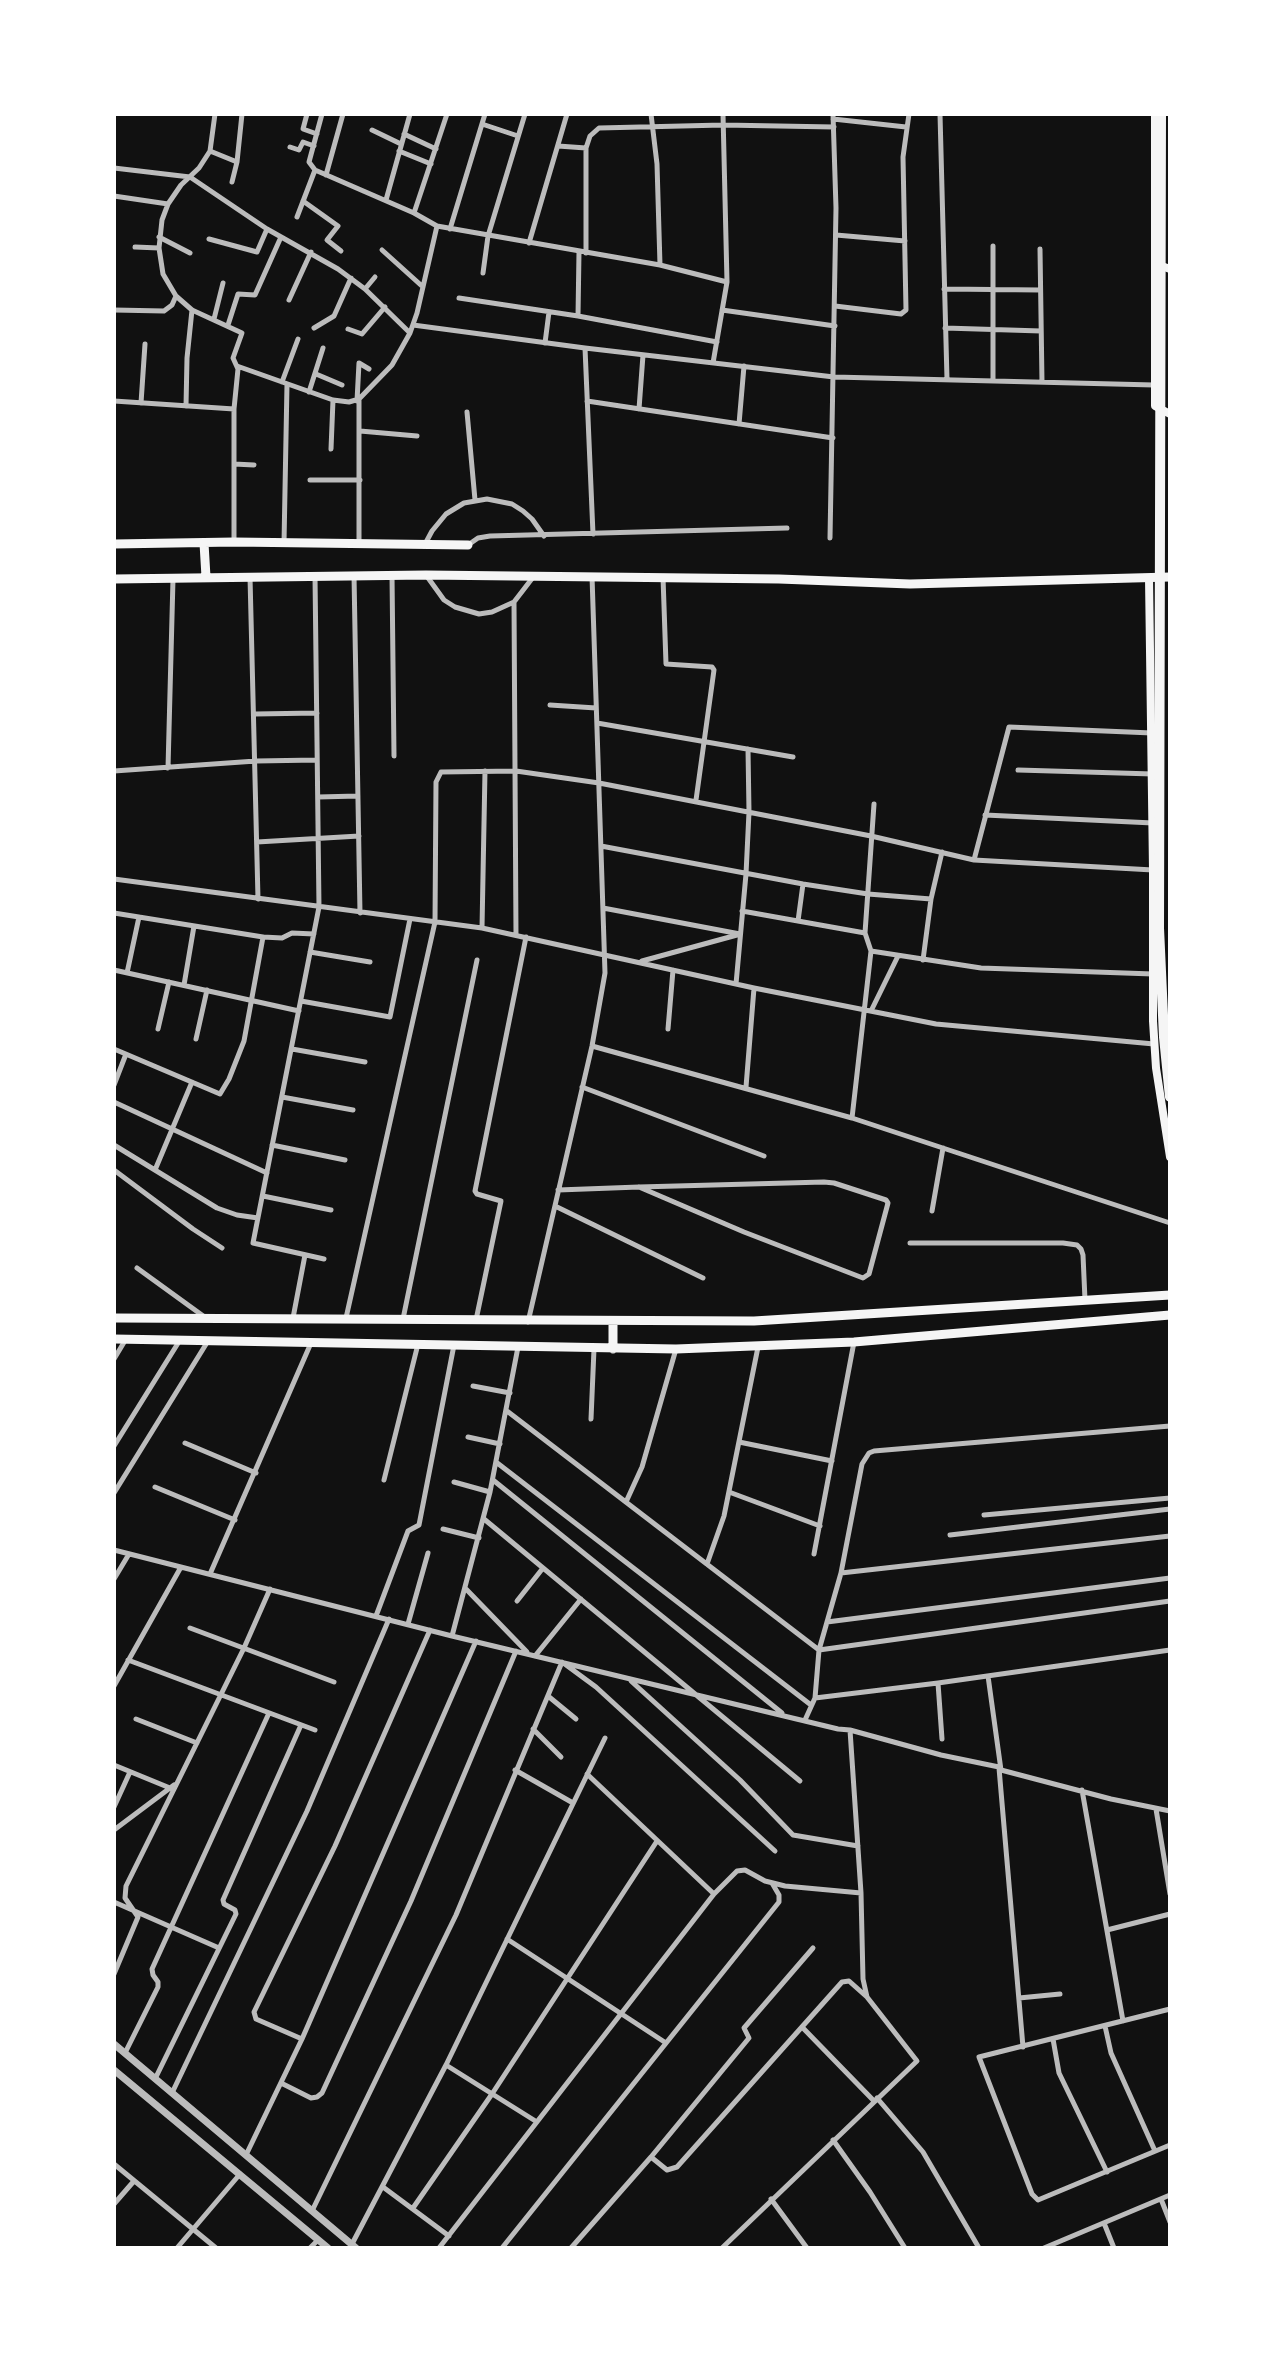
<!DOCTYPE html>
<html>
<head>
<meta charset="utf-8">
<style>
  body { margin:0 }
  #map { position:relative; width:1284px; height:2362px; overflow:hidden; background:#111; font-family:"Alegreya Sans",sans-serif }
  canvas { display:block }
  .frame { position:absolute; inset:0; border:116px solid #fff; pointer-events:none }
</style>
</head>
<body>
<div id="map">
<canvas width="1284" height="2362"></canvas>
<div class="frame"></div>
</div>
<script>
const context = document.querySelector('canvas').getContext('2d');
context.lineJoin = 'round';
function poly(rows) {
  const path = new Path2D();
  for (const r of rows) {
    path.moveTo(r[0], r[1]);
    for (let i = 2; i < r.length; i += 2) path.lineTo(r[i], r[i + 1]);
  }
  return path;
}
function trace(path, color, width, dash) {
  context.strokeStyle = color;
  context.lineWidth = width;
  context.lineCap = dash ? 'butt' : 'round';
  context.setLineDash(dash || []);
  context.stroke(path);
}
const minor = poly([
  [215,114,210,151,199,168,181,185,168,204,162,220,159,248,163,274,176,296,192,310,242,333,233,358,238,369,234,409,234,542],
  [307,114,303,129,317,134],
  [651,114,657,164,660,265],
  [940,114,947,379],
  [833,119,906,127],
  [482,124,518,136],
  [372,130,401,144],
  [404,134,436,149],
  [558,146,586,148],
  [290,147,299,150,303,142,314,146],
  [210,151,237,162],
  [399,151,431,164],
  [114,168,190,177,267,229,338,269,365,289,410,333],
  [315,170,414,213,437,226,660,265,727,282],
  [315,170,309,162,322,114],
  [326,175,343,114],
  [232,182,237,162,242,114],
  [114,196,168,204],
  [386,200,410,114],
  [303,201,338,226,327,240,341,251],
  [414,213,447,114],
  [297,217,315,170],
  [450,229,485,114],
  [836,235,905,241],
  [159,237,190,253],
  [209,239,257,252,267,229],
  [529,243,567,114],
  [135,247,159,248],
  [1040,249,1042,382],
  [382,250,423,287],
  [586,253,586,148,590,136,599,128,723,125,834,127],
  [483,273,488,236,525,114],
  [365,289,375,277],
  [944,289,1040,290],
  [459,298,578,316,717,342],
  [289,300,311,252],
  [835,306,901,314,906,310,903,157,909,114],
  [114,310,164,311,172,305,176,296],
  [722,310,835,326],
  [578,316,579,252],
  [214,319,223,283],
  [228,325,238,294,255,295,281,237],
  [413,325,585,348,834,377,1154,385],
  [314,328,334,316,351,278],
  [945,328,1041,331],
  [348,329,362,334,385,307],
  [545,343,549,312],
  [585,348,593,534],
  [713,363,727,282,723,114],
  [237,366,333,400,349,402,359,399],
  [316,374,342,385],
  [993,381,993,246],
  [282,382,298,339],
  [309,392,323,348],
  [114,401,234,409],
  [357,401,359,363,369,369],
  [587,401,833,438],
  [141,403,145,344],
  [186,406,187,358,192,310],
  [639,409,643,355],
  [467,412,475,500],
  [739,424,744,366],
  [360,431,417,436],
  [331,449,333,400],
  [234,464,254,465],
  [310,480,360,480],
  [830,538,836,208,833,114],
  [284,543,287,384],
  [359,544,359,399,392,365,410,333,417,313,437,226],
  [468,545,478,538,490,536,787,528],
  [424,546,432,531,446,514,464,503,487,499,512,504,523,511,532,519,544,536],
  [354,575,360,913],
  [392,575,394,756],
  [426,575,444,600,455,607,479,614,492,612,514,602,534,576],
  [315,576,319,907,253,1243,324,1259],
  [250,577,258,899],
  [663,577,666,664,712,667,714,670,696,800],
  [514,602,516,935],
  [550,705,596,708],
  [255,714,317,713],
  [597,723,793,757],
  [168,768,173,579],
  [1018,770,1153,774],
  [114,771,256,761,317,760],
  [318,797,358,796],
  [985,815,1153,823],
  [257,842,359,836],
  [601,846,803,884,868,894,931,899],
  [974,860,1009,727,1152,733],
  [114,879,482,928,754,988,936,1024,1154,1044],
  [603,908,740,934],
  [742,911,865,933],
  [114,913,263,937,282,938,292,933,314,934],
  [798,921,803,884],
  [482,928,485,771],
  [871,951,981,968,1153,974],
  [310,952,370,962],
  [923,960,931,899,942,852],
  [642,961,737,935],
  [114,970,299,1011],
  [127,973,139,917],
  [736,984,746,874,749,812,748,749],
  [184,985,194,926],
  [301,1001,390,1017,410,919],
  [871,1011,898,956],
  [158,1029,169,982],
  [668,1029,673,970],
  [196,1039,207,990],
  [592,1046,852,1118,1170,1223],
  [114,1049,220,1094,229,1079,244,1041,263,937],
  [292,1049,365,1062],
  [114,1085,126,1054],
  [582,1087,764,1156],
  [746,1087,754,988],
  [282,1097,353,1110],
  [114,1102,267,1173],
  [852,1118,871,951,865,933,874,804],
  [114,1145,217,1208,237,1215,258,1218],
  [272,1145,345,1160],
  [114,1170,193,1229,222,1248],
  [155,1170,192,1082],
  [558,1190,639,1187,824,1182,834,1183,886,1200,888,1203,869,1274,863,1278,744,1232,639,1187],
  [263,1196,331,1210],
  [555,1206,703,1278],
  [932,1211,943,1148],
  [910,1243,1063,1243,1077,1245,1081,1249,1083,1255,1085,1300],
  [137,1268,206,1318],
  [293,1318,305,1255],
  [346,1318,435,922,436,782,441,772,516,771,599,783,871,836,974,860,1153,870],
  [403,1319,477,960],
  [476,1320,501,1201,477,1194,475,1191,526,937],
  [528,1322,592,1046,605,973,592,576],
  [114,1359,126,1339],
  [473,1386,510,1393],
  [507,1411,819,1650,1170,1601],
  [591,1419,594,1349],
  [468,1437,500,1444],
  [739,1442,832,1461],
  [185,1443,256,1473],
  [114,1446,180,1340],
  [496,1462,811,1705],
  [384,1480,418,1344],
  [493,1480,782,1713],
  [454,1482,490,1492],
  [155,1487,235,1520],
  [729,1492,820,1526],
  [114,1493,208,1341],
  [626,1502,642,1467,676,1349],
  [984,1515,1170,1498],
  [484,1519,800,1781],
  [443,1529,479,1538],
  [950,1535,1170,1509],
  [114,1550,452,1636,838,1729,850,1730,941,1755,999,1767,1001,1770,1111,1799,1170,1811],
  [814,1554,854,1342],
  [707,1564,724,1516,758,1347],
  [841,1573,1170,1536],
  [210,1574,311,1343],
  [114,1579,129,1554],
  [466,1589,527,1652],
  [517,1601,543,1568],
  [376,1616,408,1531,419,1525,454,1345],
  [827,1622,1170,1578],
  [408,1624,428,1553],
  [190,1628,334,1682],
  [452,1636,490,1492,518,1347],
  [535,1656,581,1599],
  [128,1660,315,1730],
  [988,1676,1001,1770],
  [631,1681,740,1780,793,1835,858,1846],
  [938,1683,942,1739],
  [114,1686,181,1567],
  [548,1696,576,1719],
  [815,1698,938,1683,1170,1650],
  [136,1719,197,1743],
  [805,1720,815,1698,819,1650,841,1573,862,1464,869,1453,874,1451,1170,1426],
  [533,1729,561,1757],
  [114,1765,170,1788],
  [999,1768,1023,2047],
  [515,1770,573,1803],
  [587,1774,714,1894],
  [1082,1790,1123,2021],
  [114,1807,130,1772],
  [1156,1809,1170,1894],
  [114,1830,174,1785],
  [114,1902,219,1948],
  [1107,1930,1170,1914],
  [507,1939,666,2043],
  [114,1974,138,1917,125,1898,126,1886,244,1648,270,1589],
  [1019,1998,1060,1994],
  [1170,2009,979,2057,1032,2194,1038,2200,1170,2145],
  [1105,2026,1111,2053,1155,2151],
  [802,2027,874,2101],
  [302,2039,256,2019,254,2012,335,1846,430,1630],
  [1053,2039,1059,2073,1107,2172],
  [125,2053,158,1987,158,1982,153,1975,152,1969,269,1713],
  [446,2065,537,2122],
  [155,2079,236,1914,235,1910,224,1904,223,1900,301,1725],
  [281,2083,311,2098,317,2097,322,2093,411,1901,516,1651],
  [172,2093,307,1811,389,1619],
  [877,2098,923,2152,979,2248],
  [833,2140,870,2192,905,2248],
  [246,2155,302,2039,476,1641],
  [651,2157,749,2038,744,2028,813,1948],
  [114,2164,216,2248],
  [383,2187,449,2236],
  [771,2199,807,2248],
  [1161,2199,1170,2222],
  [114,2204,134,2181],
  [413,2208,492,2094,657,1841],
  [312,2211,456,1915,562,1662,596,1687,775,1851],
  [1104,2223,1114,2248],
  [352,2244,446,2065,605,1738],
  [177,2248,240,2174],
  [310,2248,318,2240],
  [439,2248,714,1894,737,1871,745,1870,765,1881,785,1886,861,1893],
  [502,2248,779,1902,779,1895,772,1883],
  [571,2248,651,2157,667,2170,677,2167,842,1982,849,1981,867,1997],
  [722,2248,917,2061,867,1997,863,1979,861,1893,850,1730],
  [1044,2248,1170,2195]
]);
const tertiary = poly([
  [114,2044,356,2248],
  [114,2070,328,2248]
]);
const secondary = poly([
  [1155,114,1155,406,1170,414],
  [1156,264,1170,269],
  [1149,578,1153,870,1153,1021,1156,1068,1170,1157]
]);
const primary = poly([
  [204,543,206,577],
  [114,544,234,542,468,545],
  [114,579,426,575,779,579,910,584,1170,577],
  [114,1318,754,1321,1170,1295],
  [114,1339,676,1349,854,1342,1170,1315],
  [613,1349,613,1322]
]);
const motorway = poly([
  [1161,114,1159,928,1164,1037,1170,1097]
]);
trace(minor, '#bcbcbc', 5);
trace(tertiary, '#bcbcbc', 7);
trace(secondary, '#f5f5f5', 8);
trace(primary, '#f5f5f5', 9);
trace(motorway, '#f5f5f5', 10);
</script>
</body>
</html>
